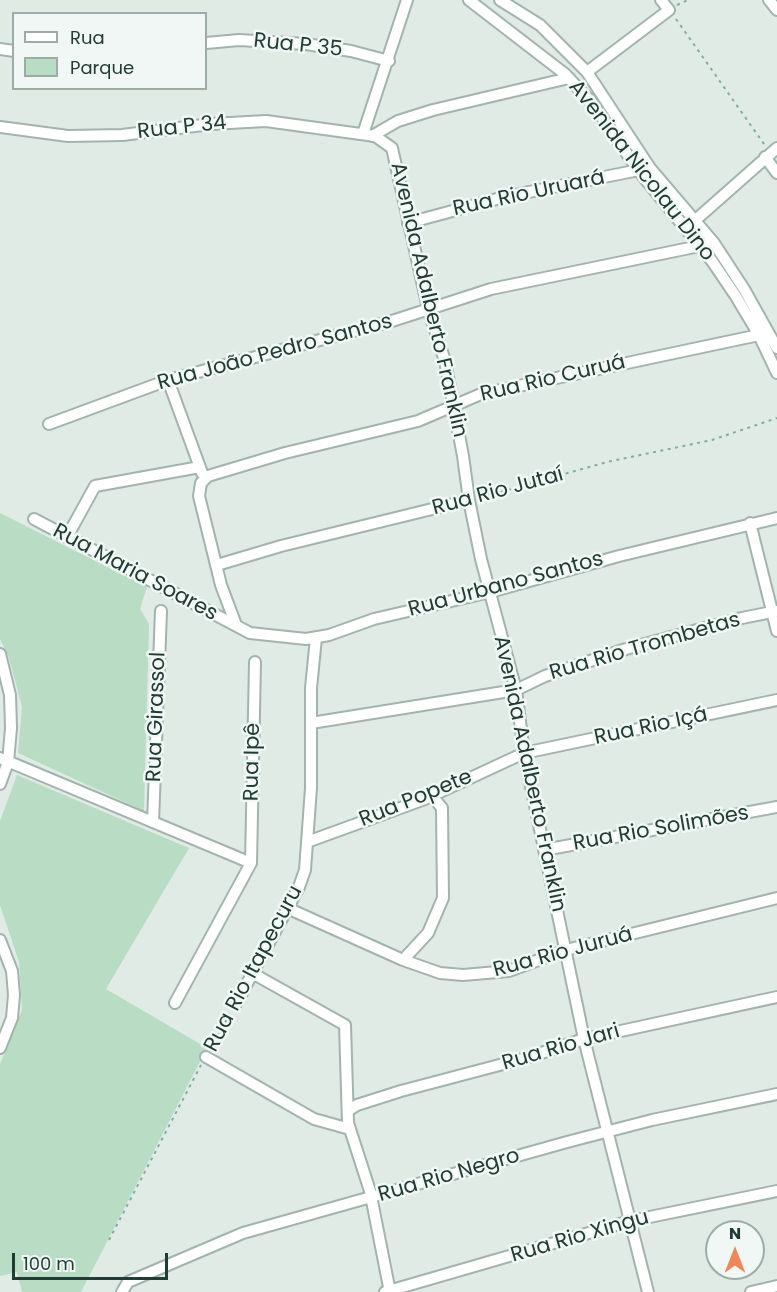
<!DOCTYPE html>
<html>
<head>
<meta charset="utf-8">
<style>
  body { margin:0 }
  #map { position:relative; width:777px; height:1292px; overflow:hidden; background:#e0ebe6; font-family:Poppins,sans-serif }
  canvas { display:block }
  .legend { position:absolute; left:12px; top:12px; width:195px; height:78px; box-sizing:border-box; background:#f0f7f4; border:2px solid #9daca8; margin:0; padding:8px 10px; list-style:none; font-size:18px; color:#213b35 }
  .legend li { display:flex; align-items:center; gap:12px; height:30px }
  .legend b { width:30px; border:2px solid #9daca8 }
  .north { position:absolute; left:705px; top:1220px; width:60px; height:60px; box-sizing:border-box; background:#f0f7f4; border:2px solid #9daca8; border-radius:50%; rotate:0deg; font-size:16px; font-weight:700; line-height:24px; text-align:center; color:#213b35 }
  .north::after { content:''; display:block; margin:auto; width:21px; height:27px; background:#f08758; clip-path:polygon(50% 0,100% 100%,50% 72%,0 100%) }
  .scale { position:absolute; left:12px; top:1253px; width:156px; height:27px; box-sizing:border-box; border:3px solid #213b35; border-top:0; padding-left:8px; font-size:18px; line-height:21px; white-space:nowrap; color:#213b35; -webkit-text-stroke:4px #f0f7f4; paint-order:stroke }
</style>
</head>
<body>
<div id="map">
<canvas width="777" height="1292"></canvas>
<ul class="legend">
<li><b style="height:8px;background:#fff"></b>Rua</li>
<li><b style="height:16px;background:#b8dcc4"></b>Parque</li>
</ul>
<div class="north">N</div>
<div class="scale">100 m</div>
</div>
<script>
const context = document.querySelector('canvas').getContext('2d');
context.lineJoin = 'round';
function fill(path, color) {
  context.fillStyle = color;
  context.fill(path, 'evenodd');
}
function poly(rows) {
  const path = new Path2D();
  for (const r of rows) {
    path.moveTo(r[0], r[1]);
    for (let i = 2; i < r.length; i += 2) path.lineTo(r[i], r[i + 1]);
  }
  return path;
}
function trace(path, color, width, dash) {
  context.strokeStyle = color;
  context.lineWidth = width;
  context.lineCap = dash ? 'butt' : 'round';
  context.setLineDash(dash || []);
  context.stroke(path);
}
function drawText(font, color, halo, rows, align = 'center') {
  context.font = font + ' Poppins,sans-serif';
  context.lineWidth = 5;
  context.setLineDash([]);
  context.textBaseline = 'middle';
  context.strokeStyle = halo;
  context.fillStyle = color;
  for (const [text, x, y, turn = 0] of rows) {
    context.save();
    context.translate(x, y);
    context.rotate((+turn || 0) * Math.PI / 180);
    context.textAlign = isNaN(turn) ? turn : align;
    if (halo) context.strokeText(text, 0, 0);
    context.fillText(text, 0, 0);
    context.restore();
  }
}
const green = poly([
  [0,513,147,587,140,609,149,624,144,811,18,753,22,707,9,658,0,639],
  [17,775,189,848,106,989,207,1048,81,1292,22,1292,17,1272,0,1276,0,1064,22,1010,19,962,0,905,0,821]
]);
const path = poly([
  [677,5,688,0],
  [676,19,764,144],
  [479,498,607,462,712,440,777,418],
  [210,1049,231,1012],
  [109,1240,201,1065]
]);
const minor = poly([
  [469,0,565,74,593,104,638,170,712,261,735,295,759,335,777,373],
  [500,0,540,25,587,72,650,168,714,243,744,289,777,348],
  [769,0,777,10],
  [206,43,239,40,306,44,351,51,389,61],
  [0,49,14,51],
  [587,72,669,10,661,0],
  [0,127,68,136,122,135,211,124,266,121,375,136,392,148,428,308,445,361,463,456,469,500,481,559,516,690,524,753,584,1039,648,1292],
  [363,134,407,0],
  [372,136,398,121,433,110,569,78],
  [765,157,777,173],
  [408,223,504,197,644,169],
  [691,224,777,148],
  [168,380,202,473],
  [49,424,168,380,392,321,491,289,714,243],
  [34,519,250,633,306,639,329,635,374,619,490,592,619,556,777,518],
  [750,523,777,631],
  [67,537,95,486,200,467],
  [217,565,281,546,469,500],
  [236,625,221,585,199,496,201,483,208,476,285,453,418,421,481,394,759,335],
  [0,654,10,695,11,728,8,762,0,784],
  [311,723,516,690,545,676,626,649,742,618,777,611],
  [0,758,251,863],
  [153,822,161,611],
  [307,842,425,799,524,753,777,700],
  [544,850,777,807],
  [287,908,403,960,440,973,463,975,509,971,566,950,777,898],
  [0,940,12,971,14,995,12,1018,0,1048],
  [403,960,428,933,443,898,442,808,432,796],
  [252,973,345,1025,348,1123,370,1191,390,1292],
  [175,1003,251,863,255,662],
  [236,1004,299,887,305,870,311,788,311,688,316,638],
  [206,1057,314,1119,350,1129],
  [349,1110,357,1105,401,1091,526,1058,584,1039,777,997],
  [122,1292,128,1282,243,1233,567,1142,652,1120,777,1094],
  [385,1292,630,1221,777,1191],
  [751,1292,777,1286]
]);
const streetNames = [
  ["Rua P 35",298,46,6],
  ["Rua P 34",182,128,-6],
  ["Avenida Nicolau Dino",641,171,52],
  ["Rua Rio Uruará",529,194,-12],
  ["Avenida Adalberto Franklin",428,300,77],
  ["Rua João Pedro Santos",275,353,-15],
  ["Rua Rio Curuá",553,379,-13],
  ["Rua Rio Jutaí",498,492,-15],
  ["Rua Maria Soares",135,573,28],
  ["Rua Urbano Santos",506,585,-15],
  ["Rua Rio Trombetas",645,647,-16],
  ["Rua Girassol",157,717,-88],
  ["Rua Rio Içá",651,727,-12],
  ["Rua Ipê",253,762,-89],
  ["Avenida Adalberto Franklin",529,774,78],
  ["Rua Popete",416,799,-22],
  ["Rua Rio Solimões",661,829,-10],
  ["Rua Rio Juruá",563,953,-15],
  ["Rua Rio Itapecuru",254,969,-62],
  ["Rua Rio Jari",561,1048,-16],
  ["Rua Rio Negro",449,1176,-16],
  ["Rua Rio Xingu",580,1237,-16]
];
fill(green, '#b8dcc4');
trace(minor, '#a3b3ad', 14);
trace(path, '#80aea3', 2, [3, 4.5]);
trace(minor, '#fff', 10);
drawText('21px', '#213b35', '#f0f7f4', streetNames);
</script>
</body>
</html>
